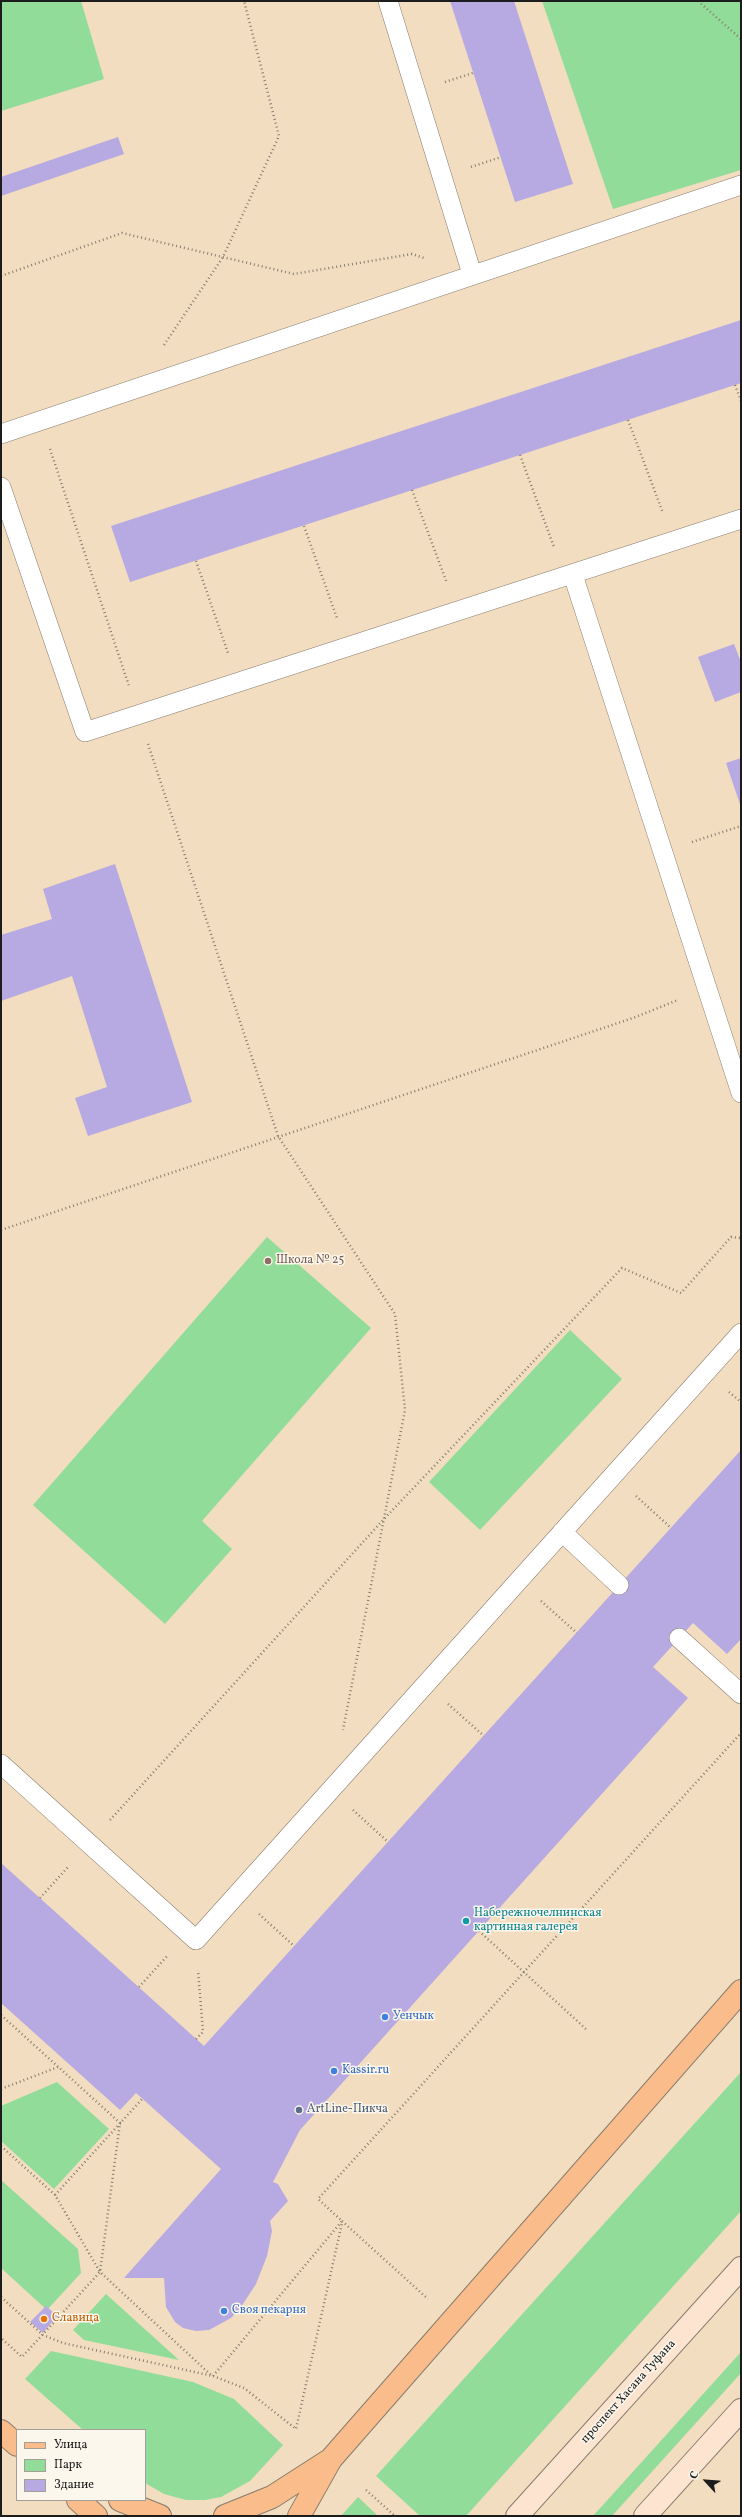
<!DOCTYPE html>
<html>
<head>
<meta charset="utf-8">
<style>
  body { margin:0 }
  #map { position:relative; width:742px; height:2517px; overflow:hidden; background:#f2ddc0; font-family:Vollkorn,serif }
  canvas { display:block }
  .frame { position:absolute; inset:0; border:2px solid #1c1c1c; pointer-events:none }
  .legend { position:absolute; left:16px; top:2429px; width:130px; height:72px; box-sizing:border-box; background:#fbf7ec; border:1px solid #a29f99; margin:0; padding:5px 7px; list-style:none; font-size:12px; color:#1c1c1c }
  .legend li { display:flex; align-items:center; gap:8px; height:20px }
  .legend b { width:20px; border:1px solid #a29f99 }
  .north { position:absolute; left:686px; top:2461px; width:40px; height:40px; -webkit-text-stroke:3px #fbf7ec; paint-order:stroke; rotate:296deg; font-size:11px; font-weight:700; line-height:16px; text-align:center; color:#1c1c1c }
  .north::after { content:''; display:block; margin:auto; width:14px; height:18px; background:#1c1c1c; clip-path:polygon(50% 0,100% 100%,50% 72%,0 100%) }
</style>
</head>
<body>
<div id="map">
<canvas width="742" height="2517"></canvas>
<div class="frame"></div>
<ul class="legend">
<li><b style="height:5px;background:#f9bc8a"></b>Улица</li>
<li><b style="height:11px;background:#91dc98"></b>Парк</li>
<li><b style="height:11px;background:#b7a9e1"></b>Здание</li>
</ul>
<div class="north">С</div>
</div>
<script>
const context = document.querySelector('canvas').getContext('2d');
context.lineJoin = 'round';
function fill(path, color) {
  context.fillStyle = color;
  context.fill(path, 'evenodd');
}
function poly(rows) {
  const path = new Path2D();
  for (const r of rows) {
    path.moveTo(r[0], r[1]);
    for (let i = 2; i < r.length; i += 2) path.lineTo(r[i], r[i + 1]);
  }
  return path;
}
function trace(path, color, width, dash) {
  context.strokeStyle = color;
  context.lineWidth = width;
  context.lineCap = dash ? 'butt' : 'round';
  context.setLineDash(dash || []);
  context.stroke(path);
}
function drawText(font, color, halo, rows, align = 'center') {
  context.font = font + ' Vollkorn,serif';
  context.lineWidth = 3;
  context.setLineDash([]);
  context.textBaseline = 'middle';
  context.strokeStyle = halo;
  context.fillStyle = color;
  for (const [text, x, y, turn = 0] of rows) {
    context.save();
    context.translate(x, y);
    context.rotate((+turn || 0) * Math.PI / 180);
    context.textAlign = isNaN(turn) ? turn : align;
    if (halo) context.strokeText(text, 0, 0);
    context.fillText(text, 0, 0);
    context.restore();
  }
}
const green = poly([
  [1,1,81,1,104,79,1,111],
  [542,1,741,1,741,170,613,209],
  [267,1237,371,1328,202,1521,232,1549,165,1624,33,1505],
  [570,1330,622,1379,480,1530,429,1482],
  [741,2072,741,2211,466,2516,420,2516,376,2476],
  [57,2082,109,2129,54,2189,1,2141,1,2106],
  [1,2180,78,2249,81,2273,47,2310,1,2268],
  [106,2294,179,2360,84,2340,73,2330],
  [51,2351,193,2382,234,2399,283,2445,250,2481,221,2497,205,2500,186,2500,164,2494,145,2483,145,2430,83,2430,25,2379],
  [741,2352,741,2373,612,2516,593,2516],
  [358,2497,378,2516,341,2516]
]);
const building = poly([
  [450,1,514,1,573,184,515,202],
  [118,137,124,154,1,196,1,177],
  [741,320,741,383,130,582,111,526],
  [734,644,741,662,741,692,715,702,698,657],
  [741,758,741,807,726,763],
  [115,864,192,1102,88,1136,75,1098,107,1087,72,976,1,1001,1,935,52,919,43,889],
  [741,1450,741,1639,727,1654,693,1623,653,1667,688,1698,300,2130,273,2182,278,2184,288,2201,270,2221,272,2231,267,2256,256,2284,241,2307,231,2318,209,2330,196,2331,183,2328,175,2322,166,2307,164,2278,124,2278,221,2169,136,2093,120,2110,1,2003,1,1863,204,2046],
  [46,2306,57,2316,43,2333,30,2322]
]);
const path = poly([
  [698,1,741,39],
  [445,82,473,73],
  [471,167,501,157],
  [1,276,122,233,294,274,412,254,424,258],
  [164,345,223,257,279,136,244,1],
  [735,385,741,401],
  [628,420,663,513],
  [50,449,129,686],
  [520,455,554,547],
  [412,490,447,583],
  [304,526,337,618],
  [196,561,228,653],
  [148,744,278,1136,395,1314,405,1410,343,1730],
  [692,842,741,826],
  [1,1230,633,1018,678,1000],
  [729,1392,741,1402],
  [636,1496,671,1528],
  [541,1601,577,1633],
  [448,1704,484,1736],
  [353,1810,388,1842],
  [110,1820,384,1519,622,1268,681,1293,731,1237,741,1238],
  [40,1898,68,1867],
  [259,1914,294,1946],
  [479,1931,587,2030],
  [139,1987,168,1955],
  [1,2015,120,2123,100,2272,22,2357,1,2338],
  [196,2039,203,2032,198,1970],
  [1,2089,58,2067],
  [1,2146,55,2195,100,2272,212,2376],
  [55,2195,143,2098],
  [342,2221,428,2299],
  [1,2297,43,2335,63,2343,213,2376,244,2388,296,2429,342,2223],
  [213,2376,342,2221,318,2199,741,1733],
  [366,2490,395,2516]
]);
const lane = poly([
  [388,1,472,274],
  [1,434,741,185],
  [1,487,85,732,741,519],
  [573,575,741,1093],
  [562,1532,619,1585],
  [679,1638,741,1694],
  [1,1764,196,1940,741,1333]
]);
const secondary = poly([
  [517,2516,741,2268],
  [645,2516,741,2410]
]);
const primary = poly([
  [1,2431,17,2445],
  [78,2500,96,2516],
  [120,2500,160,2516],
  [225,2516,272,2497,328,2461],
  [299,2516,331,2459,741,1991]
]);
const markers = [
  [268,1261,4,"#8d6e63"],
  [466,1921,4,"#0f9aa8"],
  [385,2017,4,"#3f7fe0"],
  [334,2071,4,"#3f7fe0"],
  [299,2110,4,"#5c6f8a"],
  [224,2311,4,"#3f7fe0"],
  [44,2319,4,"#e8710a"]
];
const educationNames = [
  ["Школа № 25",276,1261]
];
const cultureNames = [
  ["Набережночелнинская",474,1914],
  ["картинная галерея",474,1928]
];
const shopNames = [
  ["Уенчык",393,2017],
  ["Kassir.ru",342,2071],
  ["Своя пекарня",232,2311]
];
const serviceNames = [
  ["ArtLine-Пикча",307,2110]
];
const foodNames = [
  ["Славица",52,2319]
];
const streetNames = [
  ["проспект Хасана Туфана",629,2392,-48]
];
fill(green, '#91dc98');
fill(building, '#b7a9e1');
trace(lane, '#877c6e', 20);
trace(secondary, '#877c6e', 24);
trace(primary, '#877c6e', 24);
trace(path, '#877c6e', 2.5, [1, 3]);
trace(lane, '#fff', 19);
trace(secondary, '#fde4d0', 22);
trace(primary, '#f9bc8a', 22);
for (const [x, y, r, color] of markers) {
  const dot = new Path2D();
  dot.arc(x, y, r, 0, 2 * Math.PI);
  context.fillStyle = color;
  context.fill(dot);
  trace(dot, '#fbf7ec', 1.5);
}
drawText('12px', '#785e54', '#fbf7ec', educationNames, 'left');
drawText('12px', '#0d838f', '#fbf7ec', cultureNames, 'left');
drawText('12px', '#366cbe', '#fbf7ec', shopNames, 'left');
drawText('12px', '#4e5e75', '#fbf7ec', serviceNames, 'left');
drawText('12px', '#c56008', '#fbf7ec', foodNames, 'left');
drawText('12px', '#1c1c1c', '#fbf7ec', streetNames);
</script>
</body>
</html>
